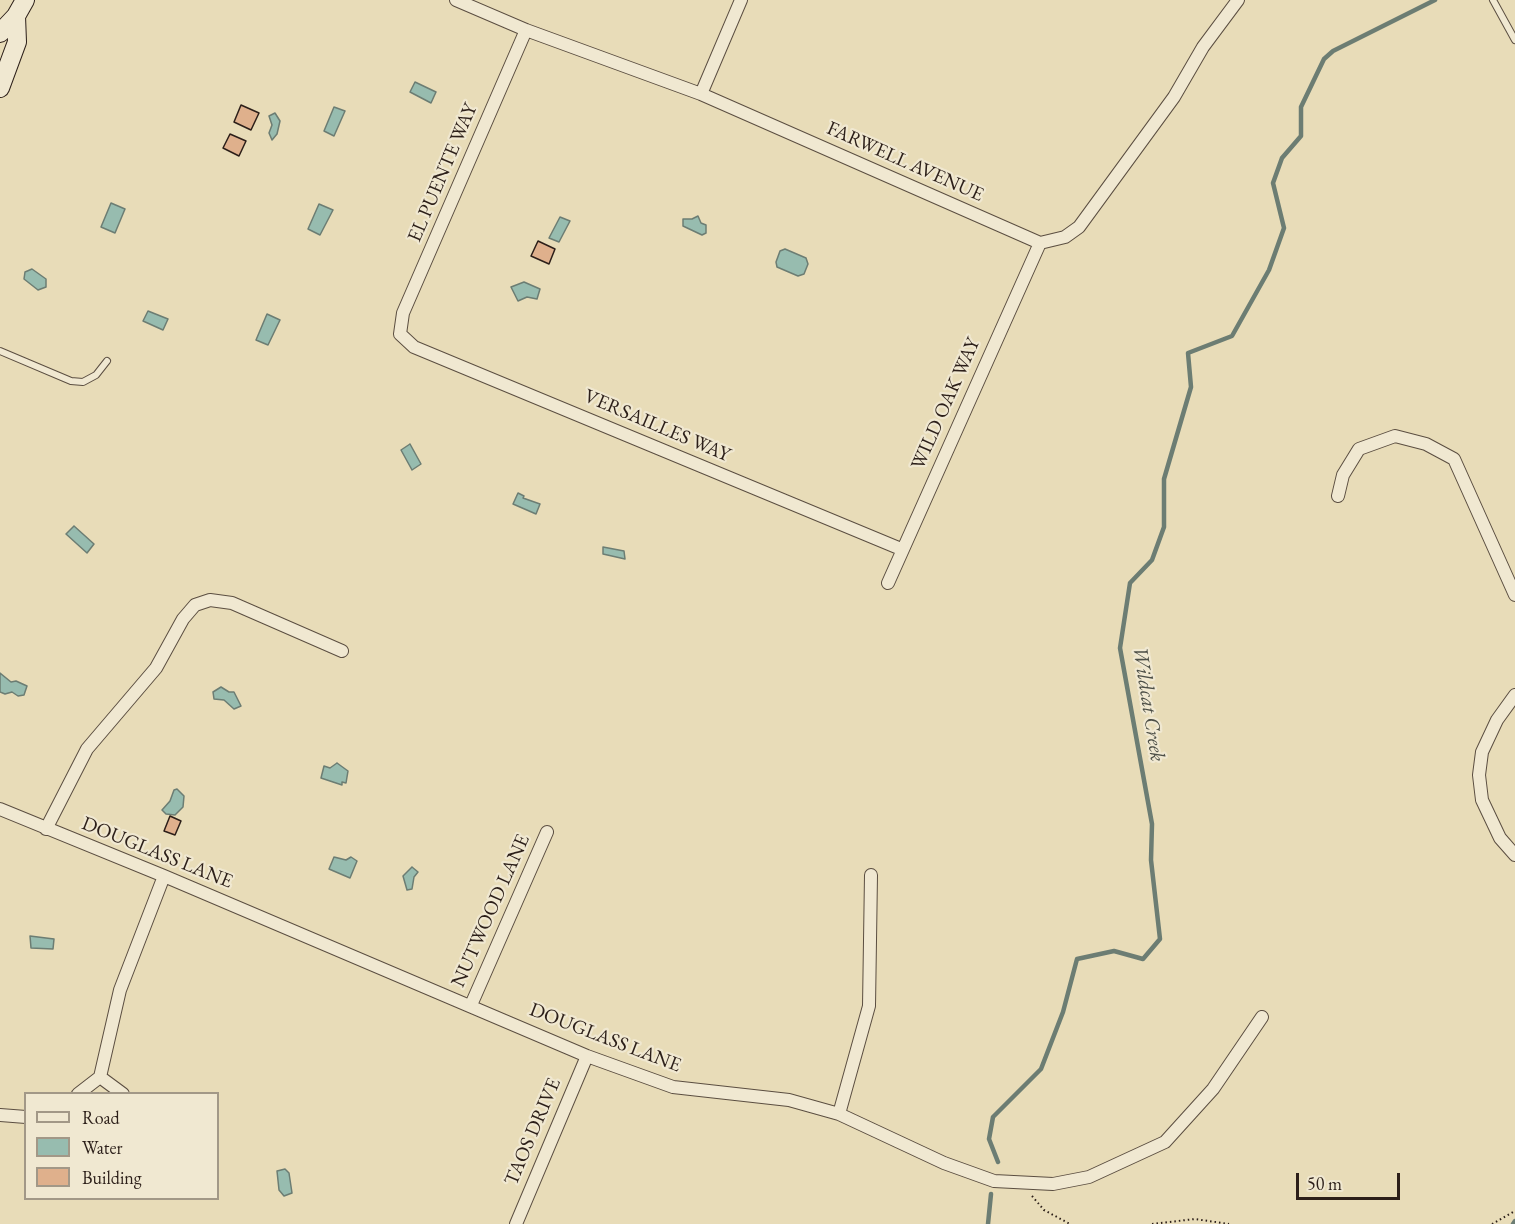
<!DOCTYPE html>
<html>
<head>
<meta charset="utf-8">
<style>
  body { margin:0 }
  #map { position:relative; width:1515px; height:1224px; overflow:hidden; background:#e8dcb8; font-family:"EB Garamond",serif }
  canvas { display:block }
  .legend { position:absolute; left:24px; top:1092px; width:195px; height:108px; box-sizing:border-box; background:#f0e8d1; border:2px solid #a29887; margin:0; padding:8px 10px; list-style:none; font-size:18px; color:#2c1f19 }
  .legend li { display:flex; align-items:center; gap:12px; height:30px }
  .legend b { width:30px; border:2px solid #a29887 }
  .scale { position:absolute; left:1296px; top:1173px; width:104px; height:27px; box-sizing:border-box; border:3px solid #2c1f19; border-top:0; padding-left:8px; font-size:18px; line-height:21px; white-space:nowrap; color:#2c1f19; -webkit-text-stroke:4px #f0e8d1; paint-order:stroke }
</style>
</head>
<body>
<div id="map">
<canvas width="1515" height="1224"></canvas>
<ul class="legend">
<li><b style="height:8px;background:#f0e8d1"></b>Road</li>
<li><b style="height:16px;background:#97bcaf"></b>Water</li>
<li><b style="height:16px;background:#dfb08c"></b>Building</li>
</ul>
<div class="scale">50 m</div>
</div>
<script>
const context = document.querySelector('canvas').getContext('2d');
context.lineJoin = 'round';
function fill(path, color) {
  context.fillStyle = color;
  context.fill(path, 'evenodd');
}
function poly(rows) {
  const path = new Path2D();
  for (const r of rows) {
    path.moveTo(r[0], r[1]);
    for (let i = 2; i < r.length; i += 2) path.lineTo(r[i], r[i + 1]);
  }
  return path;
}
function trace(path, color, width, dash) {
  context.strokeStyle = color;
  context.lineWidth = width;
  context.lineCap = dash ? 'butt' : 'round';
  context.setLineDash(dash || []);
  context.stroke(path);
}
function drawText(font, color, halo, rows, align = 'center') {
  context.font = font + ' "EB Garamond",serif';
  context.lineWidth = 4.5;
  context.setLineDash([]);
  context.textBaseline = 'middle';
  context.strokeStyle = halo;
  context.fillStyle = color;
  for (const [text, x, y, turn = 0] of rows) {
    context.save();
    context.translate(x, y);
    context.rotate((+turn || 0) * Math.PI / 180);
    context.textAlign = isNaN(turn) ? turn : align;
    if (halo) context.strokeText(text, 0, 0);
    context.fillText(text, 0, 0);
    context.restore();
  }
}
const water = poly([
  [415,82,436,92,431,103,410,92,415,82],
  [334,107,345,111,334,136,324,131,334,107],
  [275,113,280,121,277,134,272,140,269,133,272,125,269,116,275,113],
  [111,203,125,209,115,233,101,227,111,203],
  [319,204,333,210,320,235,308,229,319,204],
  [698,216,701,223,706,225,706,233,702,235,683,226,683,219,692,219,698,216],
  [560,217,570,221,559,242,549,238,560,217],
  [785,249,806,258,808,264,804,274,798,276,777,267,776,262,780,251,785,249],
  [32,269,46,279,46,287,38,290,24,279,25,272,32,269],
  [524,282,540,289,537,299,527,297,518,301,511,287,524,282],
  [148,311,168,319,163,330,143,321,148,311],
  [267,314,280,320,268,345,256,340,267,314],
  [410,444,421,464,412,470,401,450,410,444],
  [518,493,524,496,523,498,540,504,536,514,513,504,518,493],
  [74,526,94,544,87,553,66,534,74,526],
  [603,547,624,551,625,559,603,554,603,547],
  [0,673,11,682,16,681,27,686,24,695,18,696,12,692,5,694,0,692,0,673],
  [221,687,229,692,234,692,241,706,234,709,224,700,214,699,213,692,221,687],
  [337,763,348,771,346,783,342,782,342,785,321,778,324,766,330,768,337,763],
  [177,789,184,796,183,807,175,815,166,814,162,810,170,801,174,790,177,789],
  [334,857,346,860,351,857,357,861,350,878,329,869,334,857],
  [412,867,418,872,414,877,412,889,407,890,403,876,412,867],
  [30,936,54,939,53,949,31,948,30,936],
  [285,1169,289,1173,292,1193,284,1196,279,1190,277,1171,285,1169]
]);
const stream = poly([
  [998,1162,989,1139,993,1117,1041,1069,1063,1012,1077,959,1114,951,1143,959,1160,939,1151,860,1152,824,1120,648,1130,583,1152,560,1164,527,1164,479,1191,387,1188,353,1232,336,1269,270,1284,228,1273,183,1282,158,1301,136,1301,107,1324,59,1333,51,1435,0],
  [988,1224,991,1194],
  [1513,1224,1515,1221]
]);
const building = poly([
  [241,105,259,113,251,130,234,122,241,105],
  [230,134,246,141,239,156,223,148,230,134],
  [538,241,555,249,549,264,531,256,538,241],
  [170,816,181,821,175,835,164,831,170,816]
]);
const path = poly([
  [1032,1196,1044,1210,1070,1224],
  [1152,1224,1195,1219,1229,1224],
  [1492,1224,1515,1211]
]);
const lane = poly([
  [1493,0,1515,40],
  [0,351,71,381,83,382,96,375,107,361]
]);
const street = poly([
  [456,0,526,30,701,94,1040,243,1065,237,1079,227,1174,97,1203,47,1238,0],
  [526,30,403,313,400,334,414,347,901,549],
  [701,94,741,0],
  [1338,496,1343,475,1359,449,1395,436,1426,444,1454,459,1515,595],
  [888,583,1040,243],
  [1515,695,1497,720,1482,752,1479,775,1482,800,1500,838,1515,855],
  [0,809,164,876,587,1056,673,1087,789,1100,839,1114,944,1163,994,1181,1053,1184,1089,1177,1165,1142,1213,1089,1262,1017],
  [46,829,87,749,156,668,183,619,195,605,210,600,232,603,342,651],
  [471,1005,547,832],
  [100,1077,123,1094],
  [78,1094,100,1077,120,990,164,876],
  [839,1114,869,1006,871,875],
  [0,1115,26,1117],
  [516,1224,587,1056]
]);
const secondary = poly([
  [0,33,16,16,25,0],
  [0,88,17,42,16,16]
]);
const streetNames = [
  ["FARWELL AVENUE",905,162,24],
  ["EL PUENTE WAY",443,173,-67],
  ["WILD OAK WAY",946,404,-66],
  ["VERSAILLES WAY",657,426,23],
  ["DOUGLASS LANE",157,853,22],
  ["NUTWOOD LANE",491,911,-66],
  ["DOUGLASS LANE",605,1038,21],
  ["TAOS DRIVE",533,1132,-67]
];
const waterNames = [
  ["Wildcat Creek",1148,704,81]
];
fill(water, '#97bcaf');
trace(water, '#6c7d73', 1.5);
trace(stream, '#6c7d73', 4.5);
fill(building, '#dfb08c');
trace(building, '#2c1f19', 1.5);
trace(lane, '#5b4e41', 8);
trace(street, '#5b4e41', 14);
trace(secondary, '#2c1f19', 20);
trace(path, '#2c1f19', 2, [1.5, 3]);
trace(lane, '#f0e8d1', 6);
trace(street, '#f0e8d1', 12);
trace(secondary, '#f0e8d1', 18);
drawText('20px', '#2c1f19', '#f0e8d1', streetNames);
drawText('italic 21px', '#4c4e46', '#f0e8d1', waterNames);
</script>
</body>
</html>
